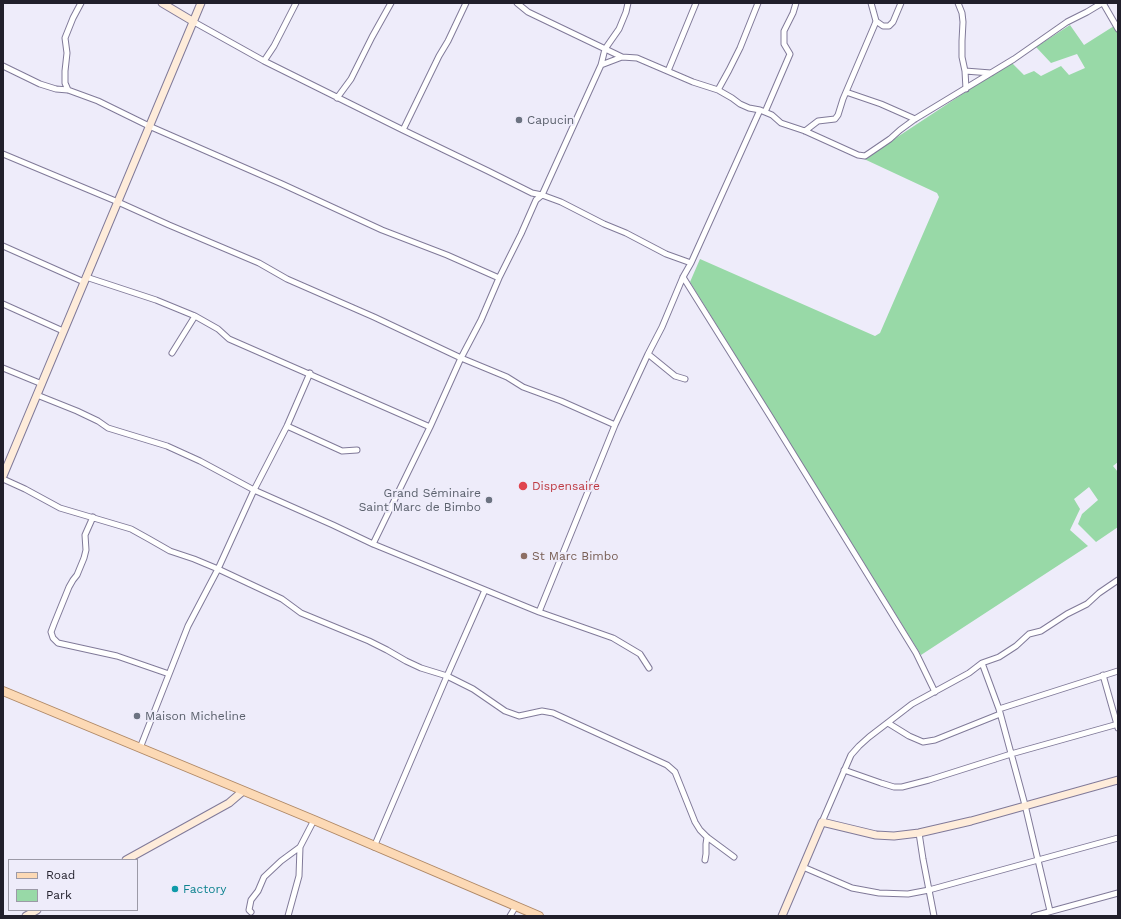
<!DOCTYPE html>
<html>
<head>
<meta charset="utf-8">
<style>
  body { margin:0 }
  #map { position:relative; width:1121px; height:919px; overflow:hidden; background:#eeecfa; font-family:"Work Sans",sans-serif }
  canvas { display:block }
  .frame { position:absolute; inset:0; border:4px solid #211f2b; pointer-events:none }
  .legend { position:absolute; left:8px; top:859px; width:130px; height:52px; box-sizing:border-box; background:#eeecfa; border:1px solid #9c9aa7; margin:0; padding:5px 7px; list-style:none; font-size:12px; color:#211f2b }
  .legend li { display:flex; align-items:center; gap:8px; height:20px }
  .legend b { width:20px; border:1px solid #9c9aa7 }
</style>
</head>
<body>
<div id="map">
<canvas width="1121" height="919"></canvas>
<div class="frame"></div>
<ul class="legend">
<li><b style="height:5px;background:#fcd9b5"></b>Road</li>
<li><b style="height:11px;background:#98d9a7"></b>Park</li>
</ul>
</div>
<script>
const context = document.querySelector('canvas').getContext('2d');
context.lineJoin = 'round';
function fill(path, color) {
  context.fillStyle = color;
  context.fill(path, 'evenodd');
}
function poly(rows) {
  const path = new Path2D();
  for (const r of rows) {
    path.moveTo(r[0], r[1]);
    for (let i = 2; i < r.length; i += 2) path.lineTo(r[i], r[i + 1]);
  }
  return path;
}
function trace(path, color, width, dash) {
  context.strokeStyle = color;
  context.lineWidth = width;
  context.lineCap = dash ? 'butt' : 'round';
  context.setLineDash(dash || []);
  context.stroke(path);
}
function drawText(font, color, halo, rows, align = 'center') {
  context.font = font + ' "Work Sans",sans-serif';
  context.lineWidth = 4;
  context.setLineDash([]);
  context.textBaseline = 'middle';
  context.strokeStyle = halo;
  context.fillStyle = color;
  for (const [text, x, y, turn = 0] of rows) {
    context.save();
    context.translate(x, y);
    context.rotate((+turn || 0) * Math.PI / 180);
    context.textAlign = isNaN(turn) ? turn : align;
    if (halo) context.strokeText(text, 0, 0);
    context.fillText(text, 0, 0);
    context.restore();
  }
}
const green = poly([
  [1070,25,1084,45,1114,26,1118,32,1118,462,1113,466,1118,472,1118,527,1096,542,1078,524,1082,514,1098,500,1089,487,1074,499,1080,509,1070,530,1088,546,921,655,690,282,700,259,875,336,880,333,939,197,937,193,864,159,1011,62,1024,75,1034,71,1041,76,1061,66,1069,75,1085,68,1077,54,1051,63,1036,47]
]);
const street = poly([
  [517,3,528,12,622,57,637,58,693,82,718,90,729,70,740,48,758,3],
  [871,3,876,21],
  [958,3,962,13,963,22,962,41,962,57,965,71,966,89],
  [1103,3,1118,29],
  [194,22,264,61,403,130,488,171,532,193,542,195,561,202,604,224,626,233,666,254,691,263],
  [264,61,274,46,296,3],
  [601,65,622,57],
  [3,66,40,84,56,89,68,90,98,101,149,126,282,184,382,230,447,255,499,278],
  [668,71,696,3],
  [965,71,991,73],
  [68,90,65,83,65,71,67,53,65,38,73,18,81,3],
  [718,90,732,98,740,104,749,108,760,110],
  [846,92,881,104,915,119],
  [337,98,351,79,372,37,391,3],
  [765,112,790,54,784,44,784,31,793,13,796,3],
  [403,130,439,56,448,41,466,3],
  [805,131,818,121,835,119,838,115,843,99,875,24,876,21,883,26,889,26,893,22,901,3],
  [3,154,118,202,169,225,259,263,287,279,374,317,461,358,507,377,523,387,561,401,615,425],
  [3,246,84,282],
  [86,277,156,300,195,316,218,329,229,339,430,427],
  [683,277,770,416,916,653,935,692],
  [3,304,63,331],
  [172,353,195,316],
  [648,354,675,376,685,379],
  [3,368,42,384],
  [37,395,77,411,98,421,108,428,167,446,200,461,254,490,333,525,373,544,539,612,613,638,640,654,649,668],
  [287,426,342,451,357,450],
  [3,479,25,489,60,508,131,529,149,539,170,551,194,559,218,569,282,599,301,613,369,641,387,650,406,661,421,668,447,676,473,689,505,711,519,716,542,711,553,713,667,765,675,772,695,822,700,830,707,837,734,857],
  [93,517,85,535,86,550,84,558,77,575,73,580,69,587,54,624,51,632,53,638,58,643,117,656,169,674],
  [373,544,430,427,461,358,481,320,499,278,521,234,536,200,542,195,601,65,605,49,619,29,626,12,628,3],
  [539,612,615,425,648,354,662,327,683,277,691,263,760,110,772,115,781,123,805,131,858,155,865,156,890,139,900,130,915,119,1014,59,1067,22,1087,12,1102,3],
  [982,663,999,709,1025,805,1050,911],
  [1103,675,1118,728],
  [999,709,1118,671],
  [888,723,909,736,923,742,935,740,1000,714],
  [140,748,188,626,218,569,254,490,287,426,310,373],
  [844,770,881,783,894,787,902,787,929,780,1011,754,1118,724],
  [822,822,851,755,859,746,869,737,912,704,969,673,982,663,999,657,1016,646,1029,634,1041,631,1067,614,1087,604,1099,593,1118,580],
  [919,833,923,859,934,916],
  [374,847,447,676,485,590],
  [705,860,706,854,706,844,707,837],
  [803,867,852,888,879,893,908,894,929,890,1118,838],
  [251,912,249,910,251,900,258,891,264,877,281,861,300,847],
  [288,916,299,876,300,847,314,820],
  [510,916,516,906],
  [1034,916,1118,893]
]);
const secondary = poly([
  [162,3,194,22],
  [3,476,201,3],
  [126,860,229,803,243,791],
  [26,916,37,910],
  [782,916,822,822,876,835,894,836,919,833,971,821,1118,780]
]);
const primary = poly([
  [3,691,314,820,539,916]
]);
const markers = [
  [519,120,4,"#6b7280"],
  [523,486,5,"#e0444e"],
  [489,500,4,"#6b7280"],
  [524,556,4,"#8d6e63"],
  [137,716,4,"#6b7280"],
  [175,889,4,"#0f9aa8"]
];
const worshipNames = [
  ["Capucin",527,120],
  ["Grand Séminaire",481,493,"right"],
  ["Saint Marc de Bimbo",481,507,"right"],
  ["Maison Micheline",145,716]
];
const healthNames = [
  ["Dispensaire",532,486]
];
const educationNames = [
  ["St Marc Bimbo",532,556]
];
const cultureNames = [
  ["Factory",183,889]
];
fill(green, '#98d9a7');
trace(street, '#807a99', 7);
trace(secondary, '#807a99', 9);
trace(primary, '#ae8765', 10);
trace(street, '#fff', 5);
trace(secondary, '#feecda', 7);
trace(primary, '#fcd9b5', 8);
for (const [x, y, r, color] of markers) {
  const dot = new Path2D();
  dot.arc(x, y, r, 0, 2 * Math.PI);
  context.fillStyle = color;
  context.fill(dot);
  trace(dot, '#eeecfa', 1.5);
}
drawText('12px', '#5b616d', '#eeecfa', worshipNames, 'left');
drawText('12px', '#be3a42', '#eeecfa', healthNames, 'left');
drawText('12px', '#785e54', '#eeecfa', educationNames, 'left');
drawText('12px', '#0d838f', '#eeecfa', cultureNames, 'left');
</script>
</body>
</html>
